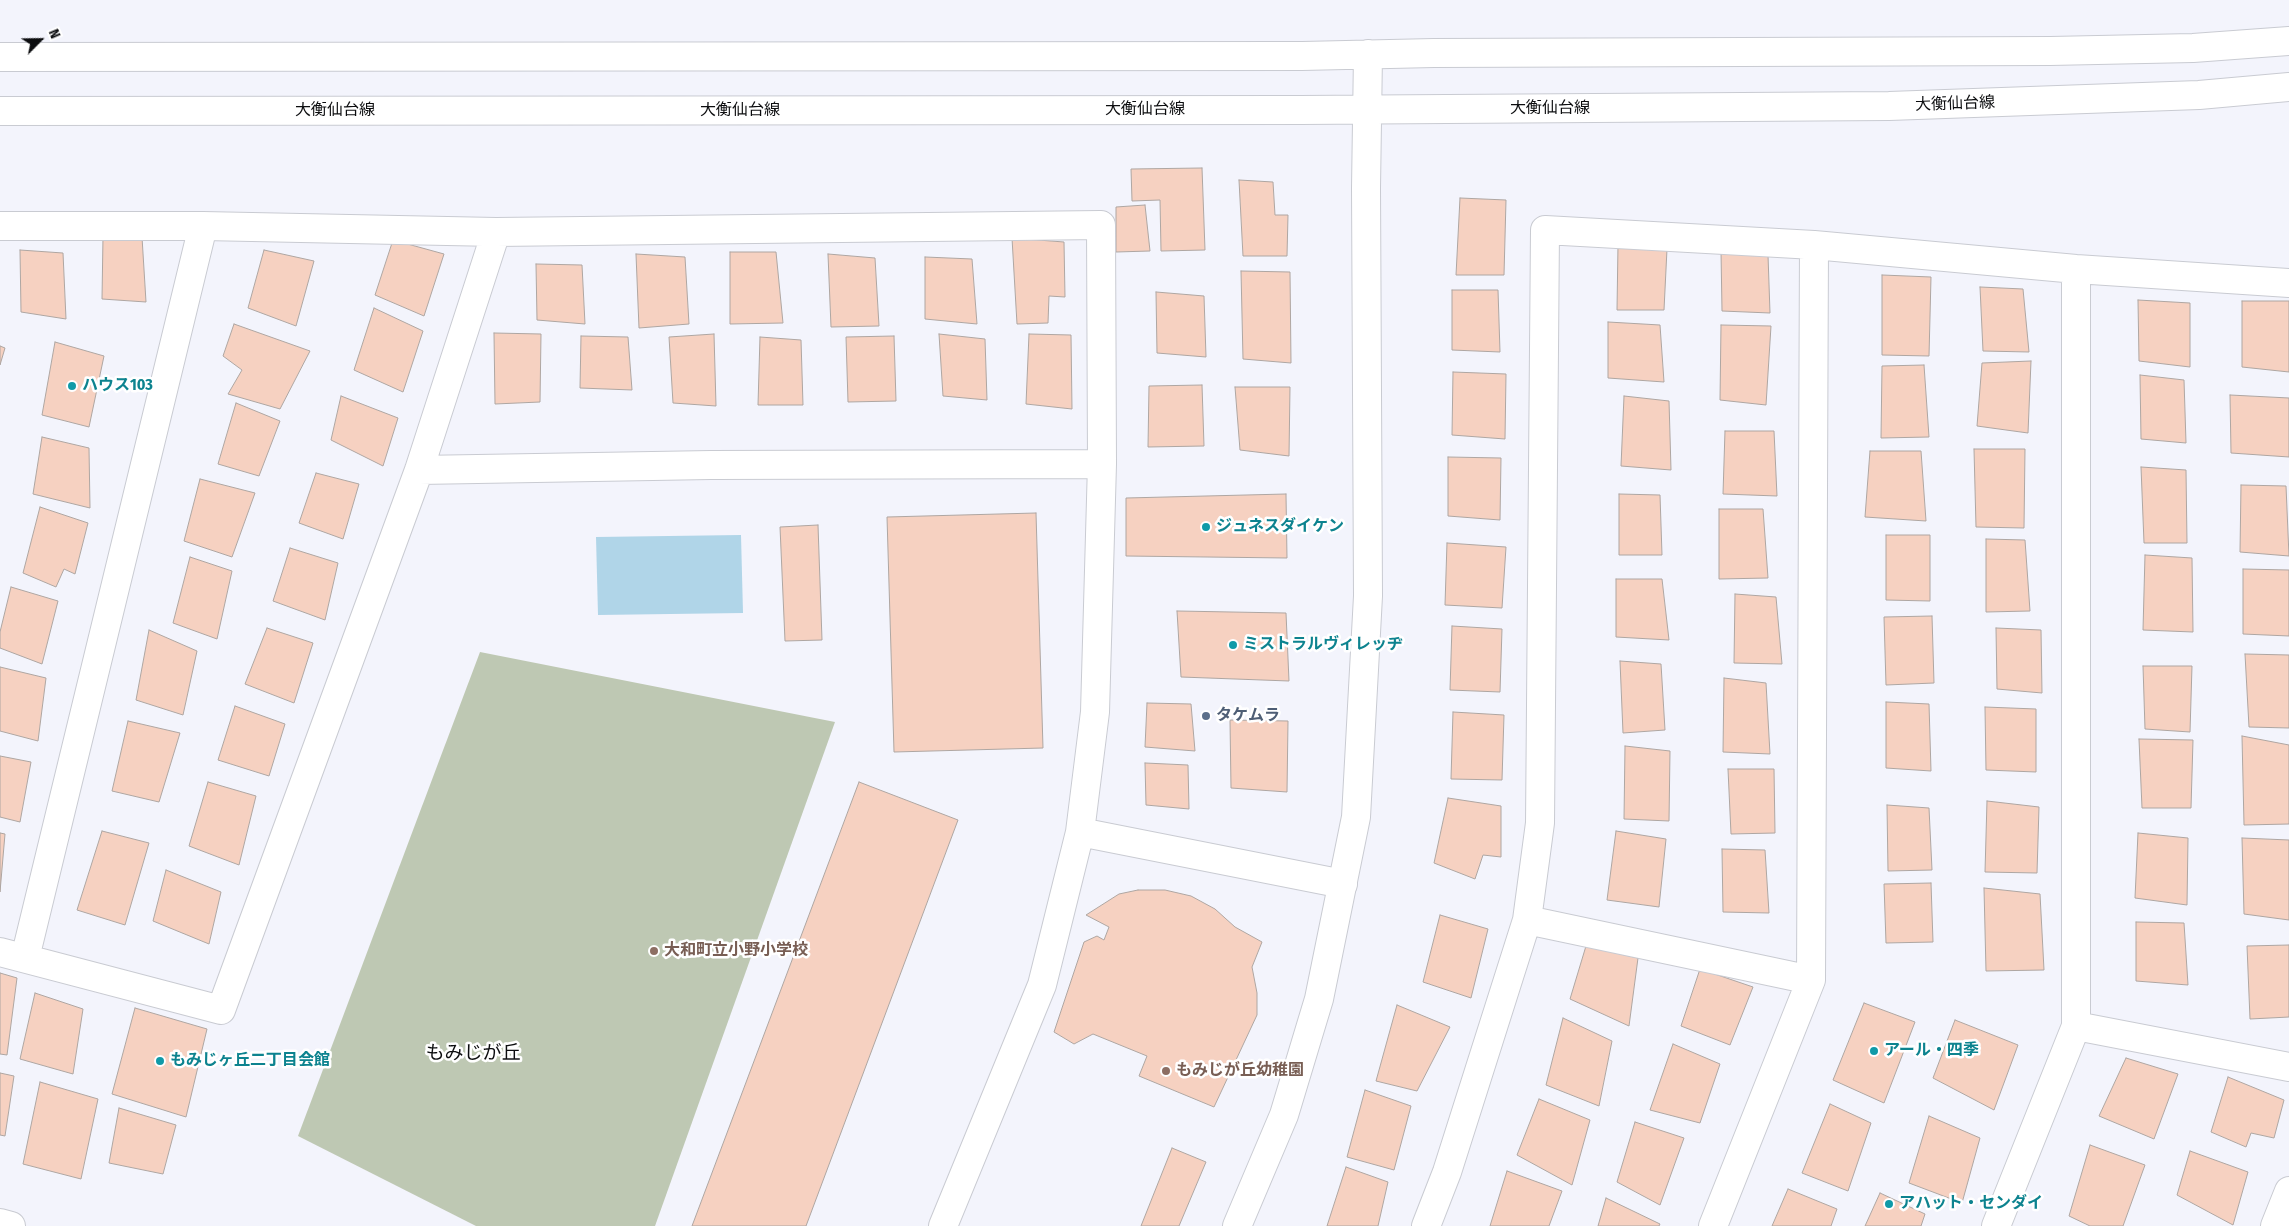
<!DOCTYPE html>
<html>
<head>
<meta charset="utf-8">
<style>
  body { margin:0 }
  #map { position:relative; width:2289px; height:1226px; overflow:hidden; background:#f3f4fc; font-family:"Fira Sans Condensed",sans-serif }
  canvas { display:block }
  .north { position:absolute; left:15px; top:15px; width:50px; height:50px; -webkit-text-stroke:4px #fff; paint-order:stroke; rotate:67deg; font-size:14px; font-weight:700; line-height:20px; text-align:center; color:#0c0d0f }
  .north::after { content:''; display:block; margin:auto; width:18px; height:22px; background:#0c0d0f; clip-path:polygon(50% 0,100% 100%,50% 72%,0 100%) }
</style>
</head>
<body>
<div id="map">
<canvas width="2289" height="1226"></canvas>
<div class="north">N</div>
</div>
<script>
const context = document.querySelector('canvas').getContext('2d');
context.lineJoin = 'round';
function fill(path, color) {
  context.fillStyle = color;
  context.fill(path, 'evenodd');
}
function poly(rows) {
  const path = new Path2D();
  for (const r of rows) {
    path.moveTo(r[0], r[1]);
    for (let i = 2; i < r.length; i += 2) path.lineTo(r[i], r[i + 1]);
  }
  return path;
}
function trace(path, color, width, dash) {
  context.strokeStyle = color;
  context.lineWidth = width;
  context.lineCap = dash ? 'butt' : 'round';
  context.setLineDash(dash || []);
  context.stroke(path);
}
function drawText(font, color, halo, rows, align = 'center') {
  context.font = font + ' "Fira Sans Condensed","Noto Sans JP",sans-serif';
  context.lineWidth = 5;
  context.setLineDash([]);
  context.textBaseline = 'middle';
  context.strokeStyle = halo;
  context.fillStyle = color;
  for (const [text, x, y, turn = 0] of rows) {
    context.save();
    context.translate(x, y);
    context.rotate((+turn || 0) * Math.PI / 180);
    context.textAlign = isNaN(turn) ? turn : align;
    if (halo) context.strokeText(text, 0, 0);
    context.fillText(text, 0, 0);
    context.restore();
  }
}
const green = poly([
  [480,652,835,722,655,1226,476,1226,298,1136]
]);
const water = poly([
  [741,535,743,613,598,615,596,537]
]);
const building = poly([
  [1202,168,1205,250,1161,251,1160,200,1132,201,1131,169,1202,168],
  [1239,180,1273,182,1275,215,1288,215,1287,256,1243,256,1239,180],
  [1460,198,1506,200,1504,275,1456,275,1460,198],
  [1145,205,1150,251,1116,252,1116,207,1145,205],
  [103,237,142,237,146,302,102,299,103,237],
  [1012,238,1064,242,1065,297,1049,296,1048,323,1017,324,1012,238],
  [393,240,444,254,424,316,375,295,393,240],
  [1618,245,1667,249,1664,310,1617,310,1618,245],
  [20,250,63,253,66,319,21,312,20,250],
  [264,250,314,261,296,326,248,308,264,250],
  [1721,251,1768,255,1770,313,1722,311,1721,251],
  [730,252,776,252,783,323,730,324,730,252],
  [636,254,685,257,689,324,639,328,636,254],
  [828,254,875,258,879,326,831,327,828,254],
  [925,257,972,259,977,324,925,319,925,257],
  [536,264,582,265,585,324,537,320,536,264],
  [1241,271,1290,272,1291,363,1243,359,1241,271],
  [1882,275,1931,277,1929,356,1882,355,1882,275],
  [1980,287,2023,289,2029,352,1983,351,1980,287],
  [1452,290,1498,290,1500,352,1452,350,1452,290],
  [1156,292,1204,296,1206,357,1157,353,1156,292],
  [2138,300,2190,303,2190,367,2139,361,2138,300],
  [2242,301,2289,301,2289,372,2242,367,2242,301],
  [374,308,423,331,403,392,354,370,374,308],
  [1608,322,1660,325,1664,382,1608,378,1608,322],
  [234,324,310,351,280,409,228,394,242,370,223,356,234,324],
  [1721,325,1771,326,1766,405,1720,400,1721,325],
  [494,333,541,334,540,402,495,404,494,333],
  [714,334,716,406,673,403,669,337,714,334],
  [939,334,985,339,987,400,943,396,939,334],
  [1029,334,1071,335,1072,409,1026,404,1029,334],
  [581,336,628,337,632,390,580,388,581,336],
  [894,336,896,401,848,402,846,337,894,336],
  [760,337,801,340,803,405,758,405,760,337],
  [55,342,104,356,89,427,42,415,55,342],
  [0,346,5,348,0,365,0,346],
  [2031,361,2028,433,1977,426,1982,363,2031,361],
  [1924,365,1929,437,1881,438,1882,366,1924,365],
  [1453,372,1506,374,1505,439,1452,435,1453,372],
  [2140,375,2184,380,2186,443,2141,439,2140,375],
  [1202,385,1204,446,1148,447,1149,386,1202,385],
  [1235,387,1290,387,1289,456,1240,450,1235,387],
  [2230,395,2289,398,2289,457,2231,453,2230,395],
  [341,396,398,418,383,466,331,440,341,396],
  [1624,396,1669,401,1671,470,1621,466,1624,396],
  [236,403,280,421,259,476,218,464,236,403],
  [1725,431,1774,431,1777,496,1723,494,1725,431],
  [42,437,89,448,90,508,33,494,42,437],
  [1974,449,2025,449,2024,528,1976,527,1974,449],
  [1870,451,1921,451,1926,521,1865,517,1870,451],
  [1448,457,1501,458,1500,520,1448,516,1448,457],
  [2141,467,2186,470,2187,543,2144,543,2141,467],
  [316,473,359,484,343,539,299,523,316,473],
  [200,479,255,493,232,557,184,541,200,479],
  [2241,485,2286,486,2289,556,2240,552,2241,485],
  [1286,494,1287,558,1126,556,1126,498,1286,494],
  [1619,494,1660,495,1662,555,1619,555,1619,494],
  [40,507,88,523,75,574,64,569,56,587,23,573,40,507],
  [1719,509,1763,509,1768,578,1719,579,1719,509],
  [1036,513,1043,748,894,752,887,517,1036,513],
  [818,525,822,640,785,641,780,527,818,525],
  [1886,535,1930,535,1930,601,1886,600,1886,535],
  [1986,539,2025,540,2030,611,1986,612,1986,539],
  [1447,543,1506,547,1502,608,1445,605,1447,543],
  [290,548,338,563,325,620,273,601,290,548],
  [2145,555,2192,558,2193,632,2143,630,2145,555],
  [190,557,232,571,217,639,173,623,190,557],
  [2243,569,2289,570,2289,636,2243,634,2243,569],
  [1616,579,1662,579,1669,640,1616,637,1616,579],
  [11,587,58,601,42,664,0,648,0,632,11,587],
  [1735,594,1776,597,1782,664,1734,663,1735,594],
  [1177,611,1286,613,1289,681,1181,677,1177,611],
  [1932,616,1934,683,1886,685,1884,617,1932,616],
  [1452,626,1502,629,1500,692,1450,690,1452,626],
  [267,628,313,643,294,703,245,684,267,628],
  [1996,628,2041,630,2042,693,1997,689,1996,628],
  [149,630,197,651,183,715,136,700,149,630],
  [2245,654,2289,655,2289,728,2249,727,2245,654],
  [1620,661,1661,664,1665,730,1623,733,1620,661],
  [2143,666,2192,666,2190,732,2145,729,2143,666],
  [0,667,46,678,38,741,0,731,0,667],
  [1724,678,1766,683,1770,754,1723,752,1724,678],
  [1886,702,1929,704,1931,771,1886,768,1886,702],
  [1147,703,1191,704,1195,751,1145,747,1147,703],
  [235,706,285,724,269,776,218,760,235,706],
  [1985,707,2036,709,2036,772,1986,770,1985,707],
  [1453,712,1504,715,1502,780,1451,779,1453,712],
  [1230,720,1288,721,1287,792,1231,788,1230,720],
  [128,721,180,733,159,802,112,791,128,721],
  [2242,736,2289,745,2289,824,2244,825,2242,736],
  [2139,739,2193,740,2191,808,2142,808,2139,739],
  [1625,746,1670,751,1669,821,1624,819,1625,746],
  [0,756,31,762,20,822,0,817,0,756],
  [1145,763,1188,765,1189,809,1146,805,1145,763],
  [1728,769,1774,769,1775,833,1731,834,1728,769],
  [208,782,256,796,239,865,189,846,208,782],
  [859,782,958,820,806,1226,692,1226,859,782],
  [1448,798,1501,806,1501,857,1483,855,1475,879,1434,863,1448,798],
  [1987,801,2039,807,2037,873,1985,872,1987,801],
  [1887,805,1929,808,1932,870,1888,871,1887,805],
  [102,831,149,843,125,925,77,910,102,831],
  [1616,831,1666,839,1659,907,1607,900,1616,831],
  [0,833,5,834,0,892,0,833],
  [2138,833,2188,838,2187,905,2135,898,2138,833],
  [2242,838,2289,840,2289,920,2244,914,2242,838],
  [1722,849,1765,850,1769,913,1723,912,1722,849],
  [166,870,221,892,209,944,153,921,166,870],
  [1931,883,1933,942,1886,943,1884,884,1931,883],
  [1984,888,2040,894,2044,970,1986,971,1984,888],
  [1138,890,1165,890,1191,896,1215,909,1235,927,1262,942,1252,967,1257,993,1257,1015,1214,1107,1139,1076,1147,1056,1093,1034,1074,1044,1054,1032,1084,942,1097,936,1104,940,1109,927,1086,915,1119,894,1138,890],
  [1440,915,1488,929,1471,998,1423,982,1440,915],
  [2136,922,2184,923,2188,985,2136,981,2136,922],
  [2289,945,2289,1017,2250,1019,2247,946,2289,945],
  [1586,946,1638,958,1629,1026,1570,999,1586,946],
  [1700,969,1753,987,1730,1045,1681,1026,1700,969],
  [0,973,17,978,7,1055,0,1054,0,973],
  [35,993,83,1009,73,1074,20,1059,35,993],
  [1864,1003,1915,1022,1884,1103,1833,1080,1864,1003],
  [1397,1005,1450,1027,1417,1091,1376,1081,1397,1005],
  [135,1008,207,1029,186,1117,112,1094,135,1008],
  [1563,1018,1612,1041,1599,1106,1546,1085,1563,1018],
  [1955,1020,2018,1045,1994,1110,1933,1078,1955,1020],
  [1673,1044,1720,1064,1700,1123,1650,1110,1673,1044],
  [2126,1058,2178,1074,2154,1139,2099,1116,2126,1058],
  [0,1073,14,1076,5,1136,0,1135,0,1073],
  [2228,1077,2284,1100,2274,1138,2251,1133,2246,1147,2211,1132,2228,1077],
  [40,1082,98,1099,81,1179,23,1164,40,1082],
  [1365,1090,1411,1106,1394,1170,1347,1157,1365,1090],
  [1539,1099,1590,1120,1572,1185,1517,1155,1539,1099],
  [1830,1104,1871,1123,1848,1191,1802,1173,1830,1104],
  [119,1108,176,1125,163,1174,109,1163,119,1108],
  [1929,1116,1980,1138,1962,1203,1909,1183,1929,1116],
  [1635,1122,1684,1138,1660,1205,1617,1182,1635,1122],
  [2090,1145,2145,1165,2123,1226,2090,1226,2069,1216,2090,1145],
  [1172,1148,1206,1162,1179,1226,1141,1226,1172,1148],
  [2190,1151,2248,1172,2233,1225,2177,1195,2190,1151],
  [1346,1167,1388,1182,1378,1226,1327,1226,1346,1167],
  [1507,1171,1562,1191,1549,1226,1490,1226,1507,1171],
  [1788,1189,1837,1209,1831,1226,1772,1226,1788,1189],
  [1880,1193,1925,1214,1921,1226,1865,1226,1880,1193],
  [1606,1198,1660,1224,1659,1226,1598,1226,1606,1198]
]);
const street = poly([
  [0,226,203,226,496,232,1101,225,1102,464,1095,712,1080,832,1042,985,943,1226],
  [419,470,711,465,1102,464],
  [1080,832,1343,884],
  [1527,920,1811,980],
  [0,952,221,1010,419,470,496,232],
  [25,958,203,226],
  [2076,1026,2289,1067],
  [0,1223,11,1226],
  [1426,1226,1447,1172,1527,920,1540,823,1545,230,1814,245,2076,269,2289,283],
  [1713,1226,1811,980,1814,245],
  [1996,1226,2076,1026,2076,269],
  [2275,1226,2289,1191]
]);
const secondary = poly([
  [0,57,1302,56,1434,53,2050,51,2193,48,2289,41],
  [0,111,1300,110,1889,106,2199,95,2289,87],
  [1237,1226,1284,1115,1319,999,1356,817,1368,596,1366,188,1368,54]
]);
const markers = [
  [72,386,5,"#0f9aa8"],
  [1206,527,5,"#0f9aa8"],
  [1233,645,5,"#0f9aa8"],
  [1206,716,5,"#5c6f8a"],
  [654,951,5,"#8d6e63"],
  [1874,1051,5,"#0f9aa8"],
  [160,1061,5,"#0f9aa8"],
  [1166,1071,5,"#8d6e63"],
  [1889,1204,5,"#0f9aa8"]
];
const streetNames = [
  ["大衡仙台線",1955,104,-2],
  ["大衡仙台線",1550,109],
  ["大衡仙台線",1145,110],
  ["大衡仙台線",335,111],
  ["大衡仙台線",740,111]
];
const cultureNames = [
  ["ハウス103",82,386],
  ["ジュネスダイケン",1216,527],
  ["ミストラルヴィレッヂ",1243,645],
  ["アール・四季",1884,1051],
  ["もみじヶ丘二丁目会館",170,1061],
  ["アハット・センダイ",1899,1204]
];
const serviceNames = [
  ["タケムラ",1216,716]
];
const educationNames = [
  ["大和町立小野小学校",664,951],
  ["もみじが丘幼稚園",1176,1071]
];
const quarterNames = [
  ["もみじが丘",473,1054]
];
fill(green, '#bec8b3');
fill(water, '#b0d5e8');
fill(building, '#f6d1c1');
trace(building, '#aea6a2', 1);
trace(street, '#c9cbd2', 30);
trace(secondary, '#c9cbd2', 30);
trace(street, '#fff', 28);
trace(secondary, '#fff', 28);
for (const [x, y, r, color] of markers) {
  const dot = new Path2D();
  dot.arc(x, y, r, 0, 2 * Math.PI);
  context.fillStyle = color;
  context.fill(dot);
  trace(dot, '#fff', 2);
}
drawText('16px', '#0c0d0f', '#fff', streetNames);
drawText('bold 16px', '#0d838f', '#fff', cultureNames, 'left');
drawText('bold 16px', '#4e5e75', '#fff', serviceNames, 'left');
drawText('bold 16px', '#785e54', '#fff', educationNames, 'left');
drawText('19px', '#0c0d0f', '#fff', quarterNames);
</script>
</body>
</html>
